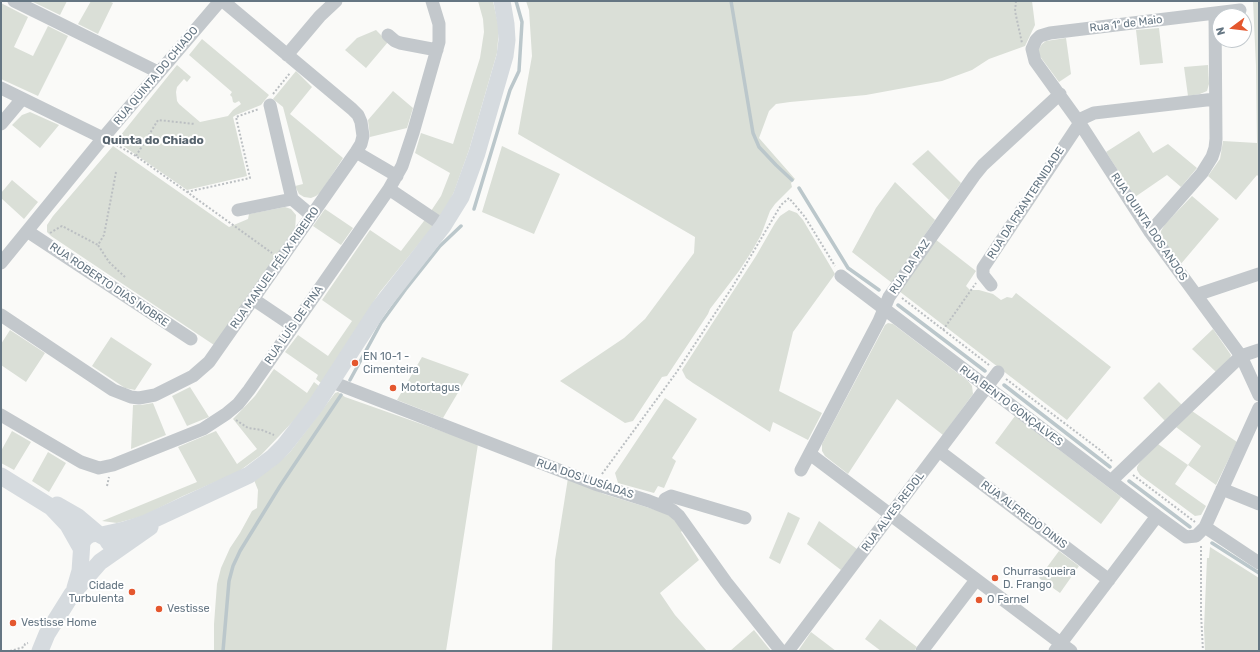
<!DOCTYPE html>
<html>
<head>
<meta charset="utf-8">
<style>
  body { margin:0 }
  #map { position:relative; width:1260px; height:652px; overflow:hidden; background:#fafaf8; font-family:Rubik,sans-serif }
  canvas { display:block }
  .frame { position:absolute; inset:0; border:2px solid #657683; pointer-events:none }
  .north { position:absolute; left:1212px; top:8px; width:40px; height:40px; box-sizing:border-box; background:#fff; border:1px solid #c1c8cd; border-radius:50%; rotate:255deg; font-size:11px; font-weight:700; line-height:16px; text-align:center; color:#657683 }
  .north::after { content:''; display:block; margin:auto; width:14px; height:18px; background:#e4572e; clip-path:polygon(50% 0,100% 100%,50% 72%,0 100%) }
</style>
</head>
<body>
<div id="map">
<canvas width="1260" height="652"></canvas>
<div class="frame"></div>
<div class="north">N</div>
</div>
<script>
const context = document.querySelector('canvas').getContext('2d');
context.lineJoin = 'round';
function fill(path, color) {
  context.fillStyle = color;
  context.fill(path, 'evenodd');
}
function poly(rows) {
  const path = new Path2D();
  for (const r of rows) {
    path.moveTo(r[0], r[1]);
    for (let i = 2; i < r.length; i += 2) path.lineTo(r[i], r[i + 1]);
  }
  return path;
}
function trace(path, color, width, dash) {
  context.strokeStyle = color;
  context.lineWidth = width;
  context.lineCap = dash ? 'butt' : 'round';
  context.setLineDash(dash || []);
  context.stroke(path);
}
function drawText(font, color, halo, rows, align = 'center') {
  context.font = font + ' Rubik,sans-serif';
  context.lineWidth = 4;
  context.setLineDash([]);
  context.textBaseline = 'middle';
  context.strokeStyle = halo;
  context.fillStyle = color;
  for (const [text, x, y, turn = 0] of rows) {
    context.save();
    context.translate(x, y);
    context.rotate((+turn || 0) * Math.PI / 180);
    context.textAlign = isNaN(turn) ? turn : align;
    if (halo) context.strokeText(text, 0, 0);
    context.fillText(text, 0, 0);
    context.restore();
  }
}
const green = poly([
  [31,1,67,1,60,15],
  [91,1,109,1,113,3,98,34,78,24],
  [478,1,493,1,499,28,497,53,469,150,454,192,446,209,438,220,380,292,321,383,316,379,318,375,285,352,298,335,328,356,352,321,322,300,370,230,401,251,427,217,441,196,450,173,415,153,421,133,453,144,480,58,484,32,483,19],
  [526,1,1032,1,1035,25,1025,46,989,59,972,70,942,81,866,95,790,102,776,104,769,111,759,138,795,179,791,183,792,187,775,204,770,211,761,235,752,251,739,271,710,309,708,314,667,376,662,377,633,421,625,423,560,381,624,338,645,319,694,253,695,237,518,134,532,56,529,10],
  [1253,1,1259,1,1259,177,1257,175,1236,200,1208,176,1220,159,1223,141,1257,143,1256,66],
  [1,3,28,17,14,47,33,56,48,26,68,36,38,96,1,79],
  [1159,28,1163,63,1140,65,1136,30],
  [376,30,388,42,366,68,345,50,357,38],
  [1066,38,1071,74,1059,82,1039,55,1039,49,1042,44,1046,41],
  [202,39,269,95,261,105,236,115,233,117,247,176,187,190,116,141,177,65,191,77,187,82,184,79,177,87,176,92,177,101,179,104,200,122,228,116,233,110,241,104,239,101,235,103,233,102,232,97,230,95,232,92,189,55],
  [1208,65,1209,84,1207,91,1200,94,1188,96,1184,67],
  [296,71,312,87,290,114,343,158,321,192,316,196,311,198,304,197,299,194,295,186,303,184,283,107,273,99],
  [393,91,413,108,407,128,370,137,368,120],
  [30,112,59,125,40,148,12,125,22,115],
  [1139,131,1153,153,1168,144,1197,168,1181,187,1167,175,1135,197,1106,152],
  [113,146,229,227,248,219,249,214,285,207,291,209,296,215,295,231,214,345,51,236,47,232,47,225,53,216],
  [502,146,560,174,534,234,482,212],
  [928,150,961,183,949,200,912,164],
  [12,180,38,202,24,219,1,198,1,193],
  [895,182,935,220,892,283,852,252,876,208],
  [1192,196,1219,219,1180,265,1161,237,1161,231,1165,224],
  [325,209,353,228,341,245,313,226],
  [789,210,797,213,803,220,835,274,793,332,779,391,822,413,808,440,773,422,770,432,693,383,686,378,682,370,756,256,775,223,780,216],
  [935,239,976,271,966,286,970,290,979,290,993,294,1001,300,1007,297,1012,298,1016,293,1111,367,1067,420,899,291],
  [888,323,893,324,968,381,972,386,973,394,943,435,897,399,848,474,825,456,822,451,822,444,885,325],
  [1213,329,1231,355,1230,358,1216,372,1192,349],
  [10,330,45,353,26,382,1,365,1,344],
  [111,337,152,364,135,390,125,388,92,366],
  [422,357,469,374,443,418,397,400],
  [274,369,307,393,314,382,319,386,301,413,261,455,238,472,183,496,143,516,117,523,102,521,197,482,178,447,216,431,237,464,257,449,233,419,255,396],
  [1159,382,1182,405,1165,421,1143,398],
  [190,387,209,417,187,426,172,396],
  [338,392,345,397,478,444,446,651,214,651,214,624,217,584,221,568,230,548,240,533,252,511,257,508,258,490,254,480,273,467,290,452,335,393],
  [665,398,697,419,672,458,676,461,664,488,658,486,654,493,618,483,615,473],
  [153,403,166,435,131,449,133,405,141,405],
  [1192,411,1237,442,1216,485,1188,465,1175,484,1206,506,1201,515,1195,516,1140,475,1137,470,1137,467,1140,462,1158,444,1188,465,1201,446,1176,427],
  [1015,416,1121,497,1101,524,995,443],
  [12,431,31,442,14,470,1,463,1,451],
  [48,452,66,463,49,492,32,481],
  [568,478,604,494,669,514,683,530,681,532,699,560,660,593,675,615,707,651,552,651,555,560],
  [788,512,800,518,780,564,769,558],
  [819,521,857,549,841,570,807,544],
  [1210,547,1259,578,1259,651,1205,651,1204,628,1207,558,1209,558],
  [1059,551,1079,566,1060,593,1039,578],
  [880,619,917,647,914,651,881,651,865,639],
  [754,630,771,651,730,651],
  [811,632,836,651,798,651]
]);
const stream = poly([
  [731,1,753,133,759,147,776,165,792,180],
  [799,188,848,268,879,290],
  [474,209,510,90,519,71,522,22,516,1],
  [898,305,985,371],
  [350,380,381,323,405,290,440,246,461,226],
  [1004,385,1110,467],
  [1129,481,1190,527],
  [1212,543,1259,573],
  [223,651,229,581,233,566,240,551,280,486,341,395]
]);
const path = poly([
  [1016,1,1015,11,1022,43],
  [273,94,290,73],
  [113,143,136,156,187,192,272,253],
  [136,156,158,120,195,124],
  [116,172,104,235,98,245,109,262,125,277],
  [187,192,250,178,236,117,259,109],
  [50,233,62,226,98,245],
  [902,298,989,365],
  [943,330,976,283],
  [1006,379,1100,450,1113,462],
  [236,420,248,428,262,430,274,435],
  [602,474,676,373,733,286,781,205,789,198,805,217,835,266],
  [1133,475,1195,522],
  [107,486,109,477],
  [1201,546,1201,614,1203,651],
  [10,651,24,647,25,644,28,643]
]);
const minor = poly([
  [14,1,158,72],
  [1240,10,1050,33,1040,36,1036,40,1032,49,1035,61,1079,122,1150,232,1241,356,1259,395],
  [388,35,395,41,400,43,437,50],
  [287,55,320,16,336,1],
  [1,88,103,138],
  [270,105,292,199,311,215],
  [1,124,22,99],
  [356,152,397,176],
  [389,189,438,222],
  [238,210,292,199],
  [27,231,191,339],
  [1150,232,1202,173,1212,157,1215,148,1216,139,1215,14],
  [1,263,103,138,220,1],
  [841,276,1157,516,1186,537,1196,536,1205,527,1259,408],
  [991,285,983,275,983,268,1083,118,1094,113,1215,99],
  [1196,295,1259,274],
  [253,299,293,326],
  [1,315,113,390,131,397,139,398,155,395,193,376,209,362,356,152,361,144,363,136,361,122,358,115,352,109,223,1],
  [332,382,595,484,649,501,672,510,679,516,726,582,781,651],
  [1,415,81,462,99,468,113,465,203,429,226,414,238,404,249,390,389,189,402,166,413,133,439,42,439,24,432,1],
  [939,451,1109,580],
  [810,454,1071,651],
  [801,470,879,321,889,297,974,176,983,165,1060,94],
  [1111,481,1241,356,1259,350],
  [1222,489,1259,504],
  [663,506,665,499,671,496,745,518],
  [1205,527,1259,563],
  [788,651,998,372],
  [922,651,976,580],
  [1055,651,1157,516]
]);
const major = poly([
  [1,476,51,507,68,525,81,548],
  [57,505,78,517,97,533],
  [102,535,124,530,146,523,249,475,273,457,284,446,316,405,379,308,443,226,461,197,477,153,505,56,507,40,506,24,502,1],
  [75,588,80,571,82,542,86,537,91,534,97,533,106,538,109,543],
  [40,651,47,634,72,594,100,562,150,527]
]);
const markers = [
  [355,363,4,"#e4572e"],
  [393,388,4,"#e4572e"],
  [995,578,4,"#e4572e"],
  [132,592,4,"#e4572e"],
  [979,600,4,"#e4572e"],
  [159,609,4,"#e4572e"],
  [13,623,4,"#e4572e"]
];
const streetNames = [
  ["Rua 1º de Maio",1126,24,-7],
  ["RUA QUINTA DO CHIADO",156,76,-50],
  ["RUA DA FRANTERNIDADE",1026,203,-57],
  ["RUA QUINTA DOS ANJOS",1149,227,56],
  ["RUA DA PAZ",910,267,-56],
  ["RUA MANUEL FÉLIX RIBEIRO",275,268,-55],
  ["RUA ROBERTO DIAS NOBRE",109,285,34],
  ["RUA LUÍS DE PINA",294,325,-55],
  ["RUA BENTO GONÇALVES",1011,406,37],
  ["RUA DOS LUSÍADAS",585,479,19],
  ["RUA ALVES REDOL",893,512,-53],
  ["RUA ALFREDO DINIS",1024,515,37]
];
const poiNames = [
  ["EN 10-1 -",363,357],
  ["Cimenteira",363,370],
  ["Motortagus",401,388],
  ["Churrasqueira",1003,572],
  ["D. Frango",1003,585],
  ["Cidade",124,586,"right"],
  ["Turbulenta",124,599,"right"],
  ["O Farnel",987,600],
  ["Vestisse",167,609],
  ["Vestisse Home",21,623]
];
const neighbourhoodNames = [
  ["Quinta do Chiado",153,141]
];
fill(green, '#dadfd7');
trace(stream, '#bbc7cb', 3.5);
trace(path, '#bbbfc2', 2, [2, 2]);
trace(minor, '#c3c8cc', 13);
trace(major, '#d6dbdf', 17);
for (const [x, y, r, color] of markers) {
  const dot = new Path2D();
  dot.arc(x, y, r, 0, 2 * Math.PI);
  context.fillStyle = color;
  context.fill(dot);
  trace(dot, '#fff', 1.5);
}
drawText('11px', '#657683', '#fff', streetNames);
drawText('11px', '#657683', '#fff', poiNames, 'left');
drawText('bold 12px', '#57646e', '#fff', neighbourhoodNames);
</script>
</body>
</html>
